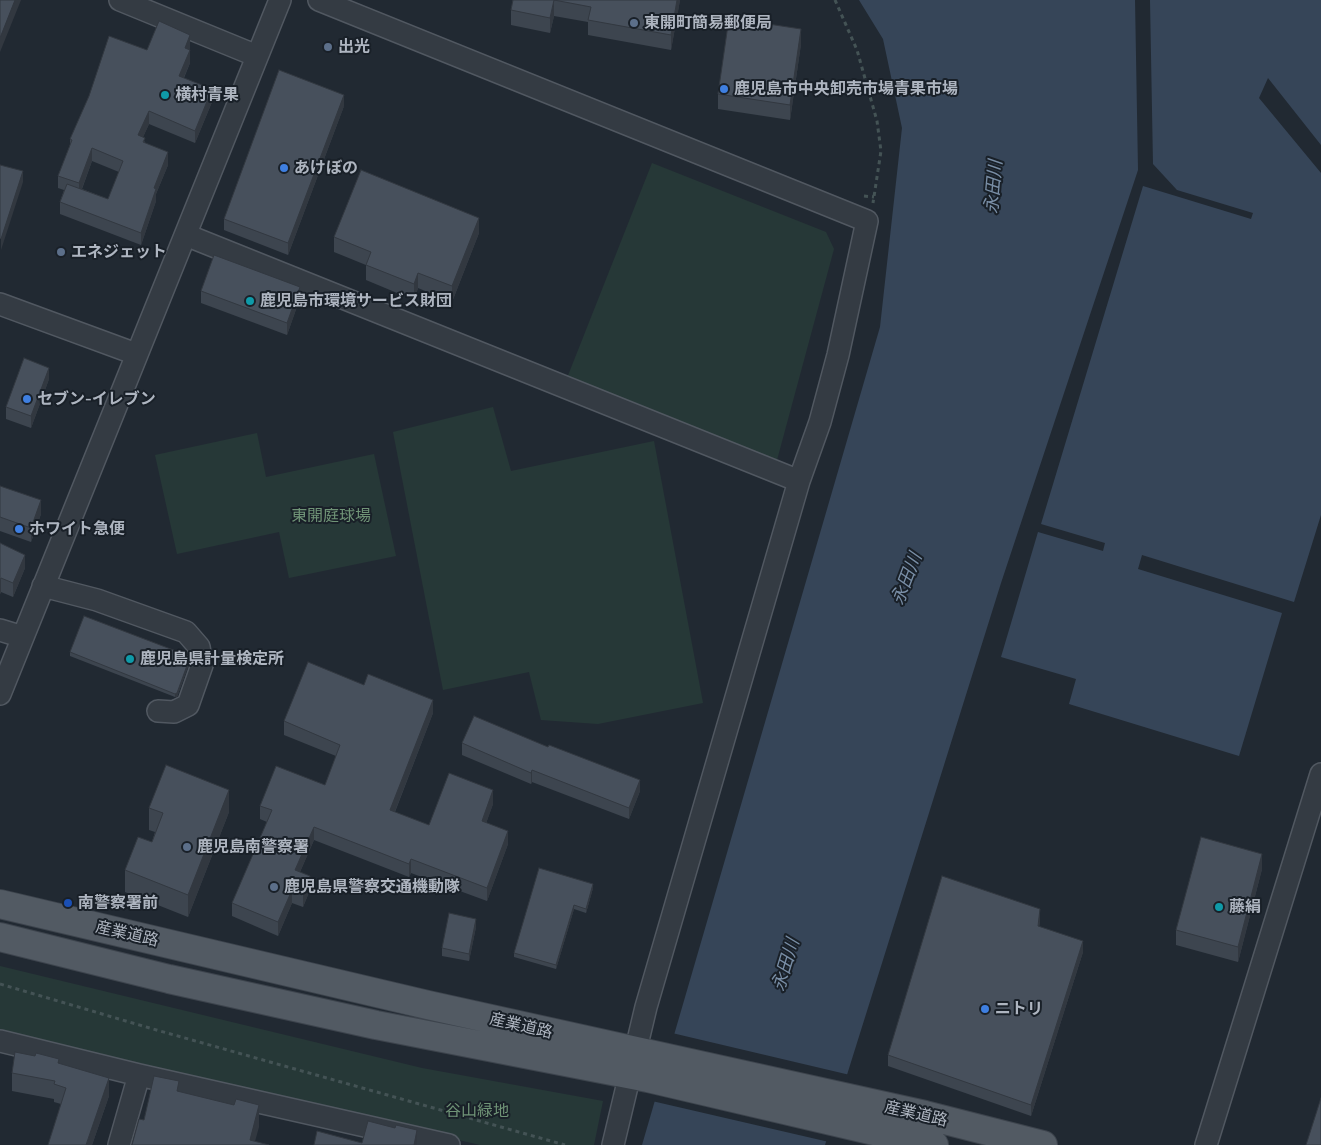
<!DOCTYPE html>
<html>
<head>
<meta charset="utf-8">
<style>
  body { margin:0 }
  canvas { display:block; background:#212932 }
</style>
</head>
<body>
<canvas width="1321" height="1145"></canvas>
<script>
const context = document.querySelector('canvas').getContext('2d');
context.lineJoin = 'round';
function fill(path, color) {
  context.fillStyle = color;
  context.fill(path, 'evenodd');
}
function poly(rows) {
  const path = new Path2D();
  for (const r of rows) {
    path.moveTo(r[0], r[1]);
    for (let i = 2; i < r.length; i += 2) path.lineTo(r[i], r[i + 1]);
  }
  return path;
}
function trace(path, color, width, dash) {
  context.strokeStyle = color;
  context.lineWidth = width;
  context.lineCap = dash ? 'butt' : 'round';
  context.setLineDash(dash || []);
  context.stroke(path);
}
function drawText(font, color, halo, rows, align = 'center') {
  context.font = font + ' Cabin,"Noto Sans JP",sans-serif';
  context.lineWidth = 4;
  context.setLineDash([]);
  context.textBaseline = 'middle';
  context.strokeStyle = halo;
  context.fillStyle = color;
  for (const [text, x, y, turn = 0] of rows) {
    context.save();
    context.translate(x, y);
    context.rotate((+turn || 0) * Math.PI / 180);
    context.textAlign = isNaN(turn) ? turn : align;
    if (halo) context.strokeText(text, 0, 0);
    context.fillText(text, 0, 0);
    context.restore();
  }
}
const green = poly([
  [652,163,826,232,834,249,777,460,567,378],
  [493,407,511,471,654,441,703,703,598,724,541,720,529,672,443,690,393,432],
  [257,433,266,477,374,454,396,556,289,578,279,532,177,554,155,455],
  [0,966,422,1068,603,1101,594,1145,480,1145,0,1032]
]);
const water = poly([
  [859,0,1135,0,1138,170,1001,583,825,1145,642,1145,880,327,902,128,883,39],
  [1150,0,1321,0,1321,145,1268,78,1259,98,1321,173,1321,515,1294,602,1142,555,1138,569,1282,613,1239,756,1069,704,1076,679,1001,657,1038,532,1103,551,1105,543,1041,524,1143,186,1251,219,1253,213,1177,190,1153,164]
]);
const pier = poly([
  [672,1033,850,1075,829,1142,652,1101]
]);
const path = poly([
  [835,0,857,50,877,121,881,151,873,203],
  [864,196,874,197],
  [0,984,160,1031,565,1145]
]);
const minor = poly([
  [120,0,257,56],
  [319,0,867,221,838,355,820,422,799,481,646,1007,613,1145],
  [186,235,799,481],
  [0,304,136,354],
  [43,586,97,600,186,632,199,647,202,665,188,705,174,712,158,711],
  [0,630,23,637],
  [0,694,280,0],
  [0,1041,139,1075,449,1145],
  [119,1145,139,1075],
  [1206,1145,1321,774]
]);
const major = poly([
  [0,904,428,1005,925,1115,1043,1145],
  [0,937,169,979,376,1025,648,1078,934,1145]
]);
const wall = poly([
  [513,0,680,0,671,50,588,35,588,22,554,16,550,33,511,25,511,10],
  [801,44,790,120,718,109,718,94],
  [190,47,189,50,190,63,184,78,212,102,195,143,149,124,143,137,145,143,168,165,156,194,156,201,141,245,60,214,60,202,64,190,58,188,58,176,70,145,70,139,147,50],
  [92,161,119,172,108,199,82,189],
  [344,106,288,255,224,230,224,219],
  [479,233,452,302,418,288,414,300,366,280,366,265,334,252,334,237],
  [201,291,300,298,287,335,201,303],
  [49,379,31,428,6,419,6,407],
  [0,486,41,514,31,542,0,531],
  [0,543,25,568,13,597,1,592,0,594],
  [70,652,189,664,177,697,175,697,70,656],
  [433,713,395,812,429,825,493,804,486,823,508,844,487,901,411,873,409,877,314,840,300,872,310,890,303,907,292,903,278,936,232,916,232,903,267,822,260,819,260,806,325,785,336,756,284,735,284,721],
  [462,743,640,791,629,819,532,782,531,784,462,755],
  [149,808,229,812,188,917,125,892,125,870,152,842,155,832,149,830],
  [1262,869,1238,962,1176,945,1176,930],
  [593,888,586,913,574,909,556,969,514,957,514,953],
  [1040,921,1039,927,1083,952,1031,1116,888,1066,888,1055],
  [476,927,469,961,442,956,442,948],
  [59,1063,109,1096,92,1145,48,1145,61,1104,54,1102,54,1099,12,1091,12,1073]
]);
const shadedWall = poly([
  [15,0,21,0,0,52,0,38],
  [554,0,554,16,550,33,550,18],
  [677,0,680,0,671,50,671,35],
  [801,29,801,44,790,120,790,105],
  [190,35,190,47,185,61,185,48],
  [190,50,190,63,179,88,179,76],
  [212,89,212,102,195,143,195,131],
  [344,95,344,106,288,255,288,243],
  [149,111,149,124,138,148,138,135],
  [92,148,92,161,79,196,79,183],
  [168,152,168,165,156,194,156,201,141,245,141,233,154,188],
  [23,171,23,182,1,250,1,239],
  [479,218,479,233,452,302,452,286],
  [418,273,418,288,414,300,414,284],
  [300,287,300,298,287,335,287,323],
  [49,368,49,379,31,428,31,416],
  [41,500,41,514,31,542,31,528],
  [25,555,25,568,13,597,13,583],
  [1,578,1,592,0,594,0,580],
  [189,660,189,664,177,697,175,697,175,694],
  [433,700,433,713,390,824,390,810],
  [532,770,532,782,531,784,531,773],
  [640,780,640,791,629,819,629,808],
  [229,790,229,812,188,917,188,895],
  [493,790,493,804,482,835,482,821],
  [314,827,314,840,295,883,295,870],
  [508,831,508,844,487,901,487,888],
  [1262,854,1262,869,1238,962,1238,947],
  [411,859,411,873,409,877,409,864],
  [310,876,310,890,303,907,303,894],
  [593,884,593,888,586,913,586,909],
  [292,890,292,903,278,936,278,922],
  [574,905,574,909,556,969,556,965],
  [1040,909,1040,921,1038,938,1038,926],
  [476,919,476,927,469,961,469,954],
  [1083,941,1083,952,1031,1116,1031,1105],
  [109,1078,109,1096,92,1145,86,1145],
  [259,1105,259,1127,254,1145,250,1140],
  [417,1130,417,1145,414,1145]
]);
const building = poly([
  [0,0,15,0,0,38,0,0],
  [513,0,677,0,671,35,588,20,591,7,554,0,550,18,511,10,513,0],
  [729,18,801,29,790,105,718,94,729,18],
  [159,21,190,35,185,48,190,50,179,76,212,89,195,131,149,111,138,135,145,138,143,142,168,152,154,188,156,189,141,233,60,202,67,184,108,199,123,161,92,148,79,183,58,176,72,140,70,139,89,96,109,36,147,50,159,21],
  [279,70,344,95,288,243,224,219,279,70],
  [0,165,23,171,1,239,0,238,0,165],
  [361,170,479,218,452,286,418,273,414,284,366,265,371,252,334,237,361,170],
  [214,255,300,287,287,323,201,291,214,255],
  [24,358,49,368,31,416,6,407,24,358],
  [0,486,41,500,31,528,0,517,0,486],
  [0,543,25,555,13,583,1,578,0,580,0,543],
  [84,616,189,656,189,660,177,693,175,694,70,652,84,616],
  [308,662,364,685,368,674,433,700,390,810,429,825,449,773,493,790,482,821,508,831,487,888,411,859,409,864,314,827,295,870,310,876,303,894,292,890,278,922,232,903,272,810,260,806,276,766,325,785,340,745,284,721,308,662],
  [474,716,548,747,549,745,640,780,629,808,532,770,531,773,462,743,474,716],
  [166,765,229,790,188,895,125,870,138,837,152,842,163,813,149,808,166,765],
  [1201,837,1262,854,1238,947,1176,930,1201,837],
  [539,868,593,884,586,909,574,905,556,965,514,953,539,868],
  [942,876,1040,909,1038,926,1083,941,1031,1105,888,1055,942,876],
  [449,913,476,919,469,954,442,948,449,913],
  [15,1052,35,1056,36,1053,59,1059,58,1063,109,1078,86,1145,48,1145,66,1088,54,1084,55,1081,12,1073,15,1052],
  [154,1076,179,1081,177,1091,234,1105,236,1099,259,1105,250,1140,269,1145,132,1145,139,1119,144,1120,154,1076],
  [1321,1098,1321,1145,1306,1145,1321,1098],
  [368,1121,395,1128,396,1125,417,1130,414,1145,314,1145,317,1131,362,1143,368,1121]
]);
const markers = [
  [634,23,5,"#5c6f8a"],
  [328,47,5,"#5c6f8a"],
  [724,89,5,"#3f7fe0"],
  [165,95,5,"#0f9aa8"],
  [284,168,5,"#3f7fe0"],
  [61,252,5,"#5c6f8a"],
  [250,301,5,"#0f9aa8"],
  [27,399,5,"#3f7fe0"],
  [19,529,5,"#3f7fe0"],
  [130,659,5,"#0f9aa8"],
  [187,847,5,"#5c6f8a"],
  [274,887,5,"#5c6f8a"],
  [68,903,5,"#1a4fb4"],
  [1219,907,5,"#0f9aa8"],
  [985,1009,5,"#3f7fe0"]
];
const poiNames = [
  ["東開町簡易郵便局",644,23],
  ["出光",338,47],
  ["鹿児島市中央卸売市場青果市場",734,89],
  ["横村青果",175,95],
  ["あけぼの",294,168],
  ["エネジェット",71,252],
  ["鹿児島市環境サービス財団",260,301],
  ["セブン-イレブン",37,399],
  ["ホワイト急便",29,529],
  ["鹿児島県計量検定所",140,659],
  ["鹿児島南警察署",197,847],
  ["鹿児島県警察交通機動隊",284,887],
  ["南警察署前",78,903],
  ["藤絹",1229,907],
  ["ニトリ",995,1009]
];
const parkNames = [
  ["東開庭球場",331,516],
  ["谷山緑地",477,1111]
];
const streetNames = [
  ["産業道路",127,934,13],
  ["産業道路",521,1026,13],
  ["産業道路",916,1114,13]
];
const waterNames = [
  ["永田川",994,187,-85],
  ["永田川",907,579,-69],
  ["永田川",786,965,-73]
];
fill(green, '#263837');
fill(water, '#364558');
fill(pier, '#212932');
trace(minor, '#515861', 24);
trace(major, '#3d444d', 30);
trace(path, '#445355', 3, [4, 4]);
trace(minor, '#343b43', 21);
trace(major, '#525a63', 28);
fill(wall, '#3d454f');
fill(shadedWall, '#323840');
fill(building, '#47505c');
trace(building, '#323840', 1);
for (const [x, y, r, color] of markers) {
  const dot = new Path2D();
  dot.arc(x, y, r, 0, 2 * Math.PI);
  context.fillStyle = color;
  context.fill(dot);
  trace(dot, '#192028', 2);
}
drawText('bold 16px', '#aeb5c0', '#192028', poiNames, 'left');
drawText('16px', '#709477', '#192028', parkNames);
drawText('16px', '#aeb5c0', '#192028', streetNames);
drawText('italic 18px', '#798ea6', '#192028', waterNames);
</script>
</body>
</html>
